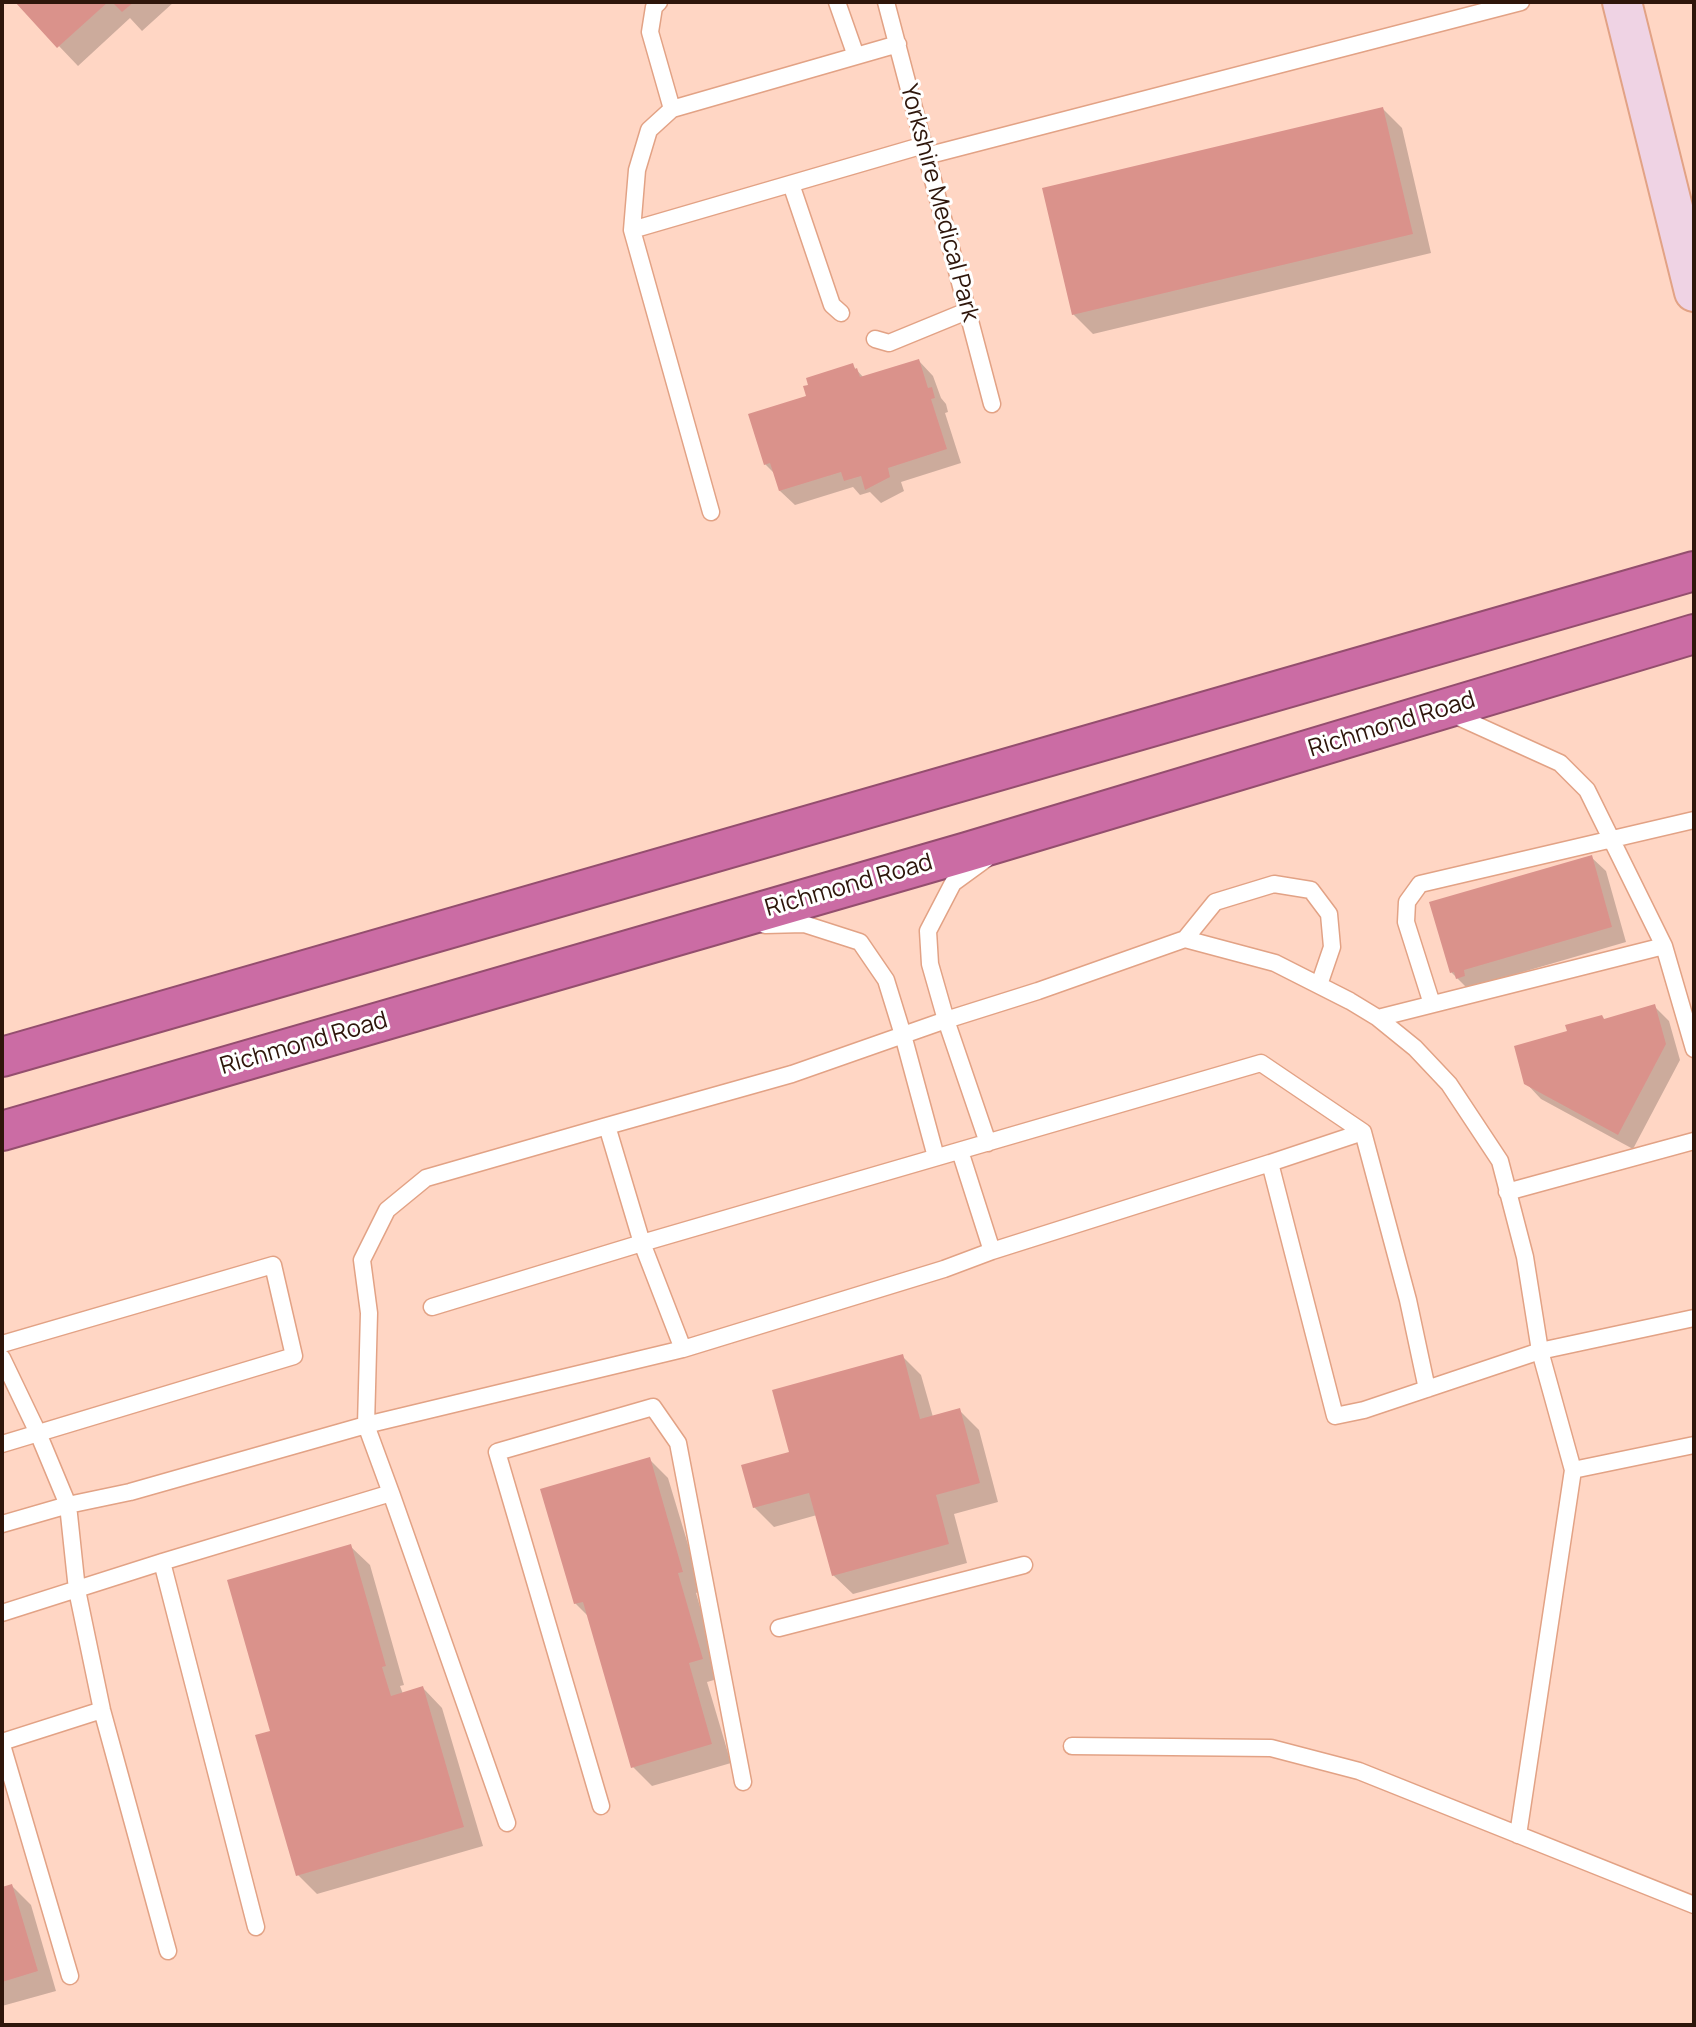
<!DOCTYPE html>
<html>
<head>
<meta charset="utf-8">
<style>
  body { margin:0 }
  #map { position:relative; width:1696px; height:2027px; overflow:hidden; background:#ffd6c4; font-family:Manrope,sans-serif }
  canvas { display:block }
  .frame { position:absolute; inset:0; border:4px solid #2e160b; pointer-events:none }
</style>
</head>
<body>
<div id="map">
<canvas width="1696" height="2027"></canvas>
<div class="frame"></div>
</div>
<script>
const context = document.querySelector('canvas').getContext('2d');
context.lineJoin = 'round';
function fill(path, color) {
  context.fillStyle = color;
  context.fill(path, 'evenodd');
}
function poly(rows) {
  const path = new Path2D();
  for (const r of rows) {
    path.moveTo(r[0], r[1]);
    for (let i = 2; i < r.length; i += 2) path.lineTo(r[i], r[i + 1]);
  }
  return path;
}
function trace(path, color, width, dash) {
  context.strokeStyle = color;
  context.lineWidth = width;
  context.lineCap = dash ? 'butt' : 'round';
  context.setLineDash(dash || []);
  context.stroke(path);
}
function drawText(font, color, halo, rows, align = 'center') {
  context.font = font + ' Manrope,sans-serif';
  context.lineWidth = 6;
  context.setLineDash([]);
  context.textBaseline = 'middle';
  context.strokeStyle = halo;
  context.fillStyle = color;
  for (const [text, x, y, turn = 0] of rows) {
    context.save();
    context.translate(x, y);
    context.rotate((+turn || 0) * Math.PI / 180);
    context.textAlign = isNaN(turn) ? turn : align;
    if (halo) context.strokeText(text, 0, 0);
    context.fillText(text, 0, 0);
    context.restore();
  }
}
const shadow = poly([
  [17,2,174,2,142,31,130,18,78,66],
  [1383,109,1402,128,1431,253,1093,334,1073,314],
  [919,361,933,376,941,398,946,404,948,412,945,413,961,463,901,482,904,491,881,503,870,492,860,495,853,487,795,505,780,491,775,474,765,464,808,397,852,365,864,378],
  [1591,857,1606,871,1626,942,1478,985,1472,993,1452,973,1431,903],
  [1654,1006,1669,1021,1680,1060,1633,1149,1541,1099,1526,1083,1605,1021],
  [902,1356,921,1375,933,1417,959,1410,979,1430,998,1502,954,1514,967,1563,853,1594,833,1575,817,1515,774,1527,754,1507,791,1453],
  [649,1459,668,1478,702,1591,696,1593,721,1678,707,1682,731,1763,652,1786,633,1767,589,1617,575,1603],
  [350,1546,370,1565,404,1685,400,1686,403,1694,423,1688,442,1708,483,1846,317,1894,298,1875,273,1732],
  [12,1886,31,1905,56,1991,2,2006,2,1888]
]);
const building = poly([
  [15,2,108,2,57,48],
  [112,2,134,2,122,12],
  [1383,107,1413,234,1072,315,1042,188],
  [919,359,928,388,932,387,935,398,931,399,947,449,888,468,890,477,865,490,861,476,844,481,841,472,779,491,770,463,764,465,748,414,806,396,803,386,808,385,806,378,853,363,855,369,857,368,860,377],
  [1592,855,1612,927,1464,970,1465,976,1456,979,1454,972,1450,973,1429,902],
  [1655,1004,1666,1044,1618,1135,1524,1084,1514,1046,1567,1031,1565,1025,1602,1015,1604,1019],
  [903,1354,920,1419,960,1408,980,1483,936,1495,949,1544,832,1576,809,1493,753,1508,741,1465,789,1452,772,1390],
  [650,1457,683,1572,678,1573,703,1659,689,1663,712,1744,631,1768,583,1602,574,1604,540,1489],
  [351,1544,386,1666,382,1667,391,1696,423,1686,464,1827,296,1876,255,1735,270,1731,227,1580],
  [12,1884,38,1971,2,1982,2,1887]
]);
const lane = poly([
  [659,2,654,7,650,32,672,109],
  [837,2,856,56],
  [886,2,992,404],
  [926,156,1521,2],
  [791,184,832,305,841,313],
  [632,230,924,145],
  [875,339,889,343,967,311],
  [711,512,632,230,637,170,649,130,672,109,898,44],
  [1452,714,1560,763,1587,790,1664,946,1694,1049],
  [986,859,953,883,928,931,930,964,946,1020,988,1143],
  [765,925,804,924,860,942,886,980,903,1035,936,1157],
  [1185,939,1215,902,1274,884,1311,890,1329,914,1332,947,1319,985],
  [1432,1004,1406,922,1407,902,1420,884,1694,820],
  [1378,1018,1664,946],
  [960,1151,992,1251],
  [1270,1163,1363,1132],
  [1507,1192,1694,1141],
  [432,1307,642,1243,1261,1063,1363,1132,1408,1300,1427,1389],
  [2,1344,273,1265,294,1356,2,1444],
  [683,1349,944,1269,992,1251,1270,1163,1335,1416,1364,1410,1540,1351,1573,1470],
  [2,1358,38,1433,68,1505,77,1590,102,1710,168,1951],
  [391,1493,507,1823],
  [2,1524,68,1505,130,1492,366,1425,683,1349,642,1243,607,1126,792,1074,946,1020,1038,991,1185,939,1275,963,1350,1001,1378,1018,1415,1048,1449,1084,1500,1161,1525,1257,1540,1351,1694,1318],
  [162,1562,256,1927],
  [2,1613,162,1562,391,1493,366,1425,369,1313,362,1260,387,1210,426,1178,607,1126],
  [779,1628,1024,1565],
  [2,1742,102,1710],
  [2,1745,70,1976],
  [1072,1746,1271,1748,1359,1771,1694,1905],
  [601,1806,497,1452,653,1407,678,1443,743,1782],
  [1518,1835,1573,1470,1694,1445]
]);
const secondary = poly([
  [1622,2,1694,292]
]);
const highway = poly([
  [2,1057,1694,571],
  [2,1131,967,852,1694,634]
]);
const streetNames = [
  ["Yorkshire Medical Park",939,203,75],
  ["Richmond Road",1392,725,-17],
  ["Richmond Road",849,886,-16],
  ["Richmond Road",304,1044,-16]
];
fill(shadow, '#0003');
fill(building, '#da928b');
trace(lane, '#e2a285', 19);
trace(secondary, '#e2a285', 42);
trace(highway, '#944e6e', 42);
trace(lane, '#fff', 16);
trace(secondary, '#efd3e4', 38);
trace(highway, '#cb6ca4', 38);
drawText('24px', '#2e160b', '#fff', streetNames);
</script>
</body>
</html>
